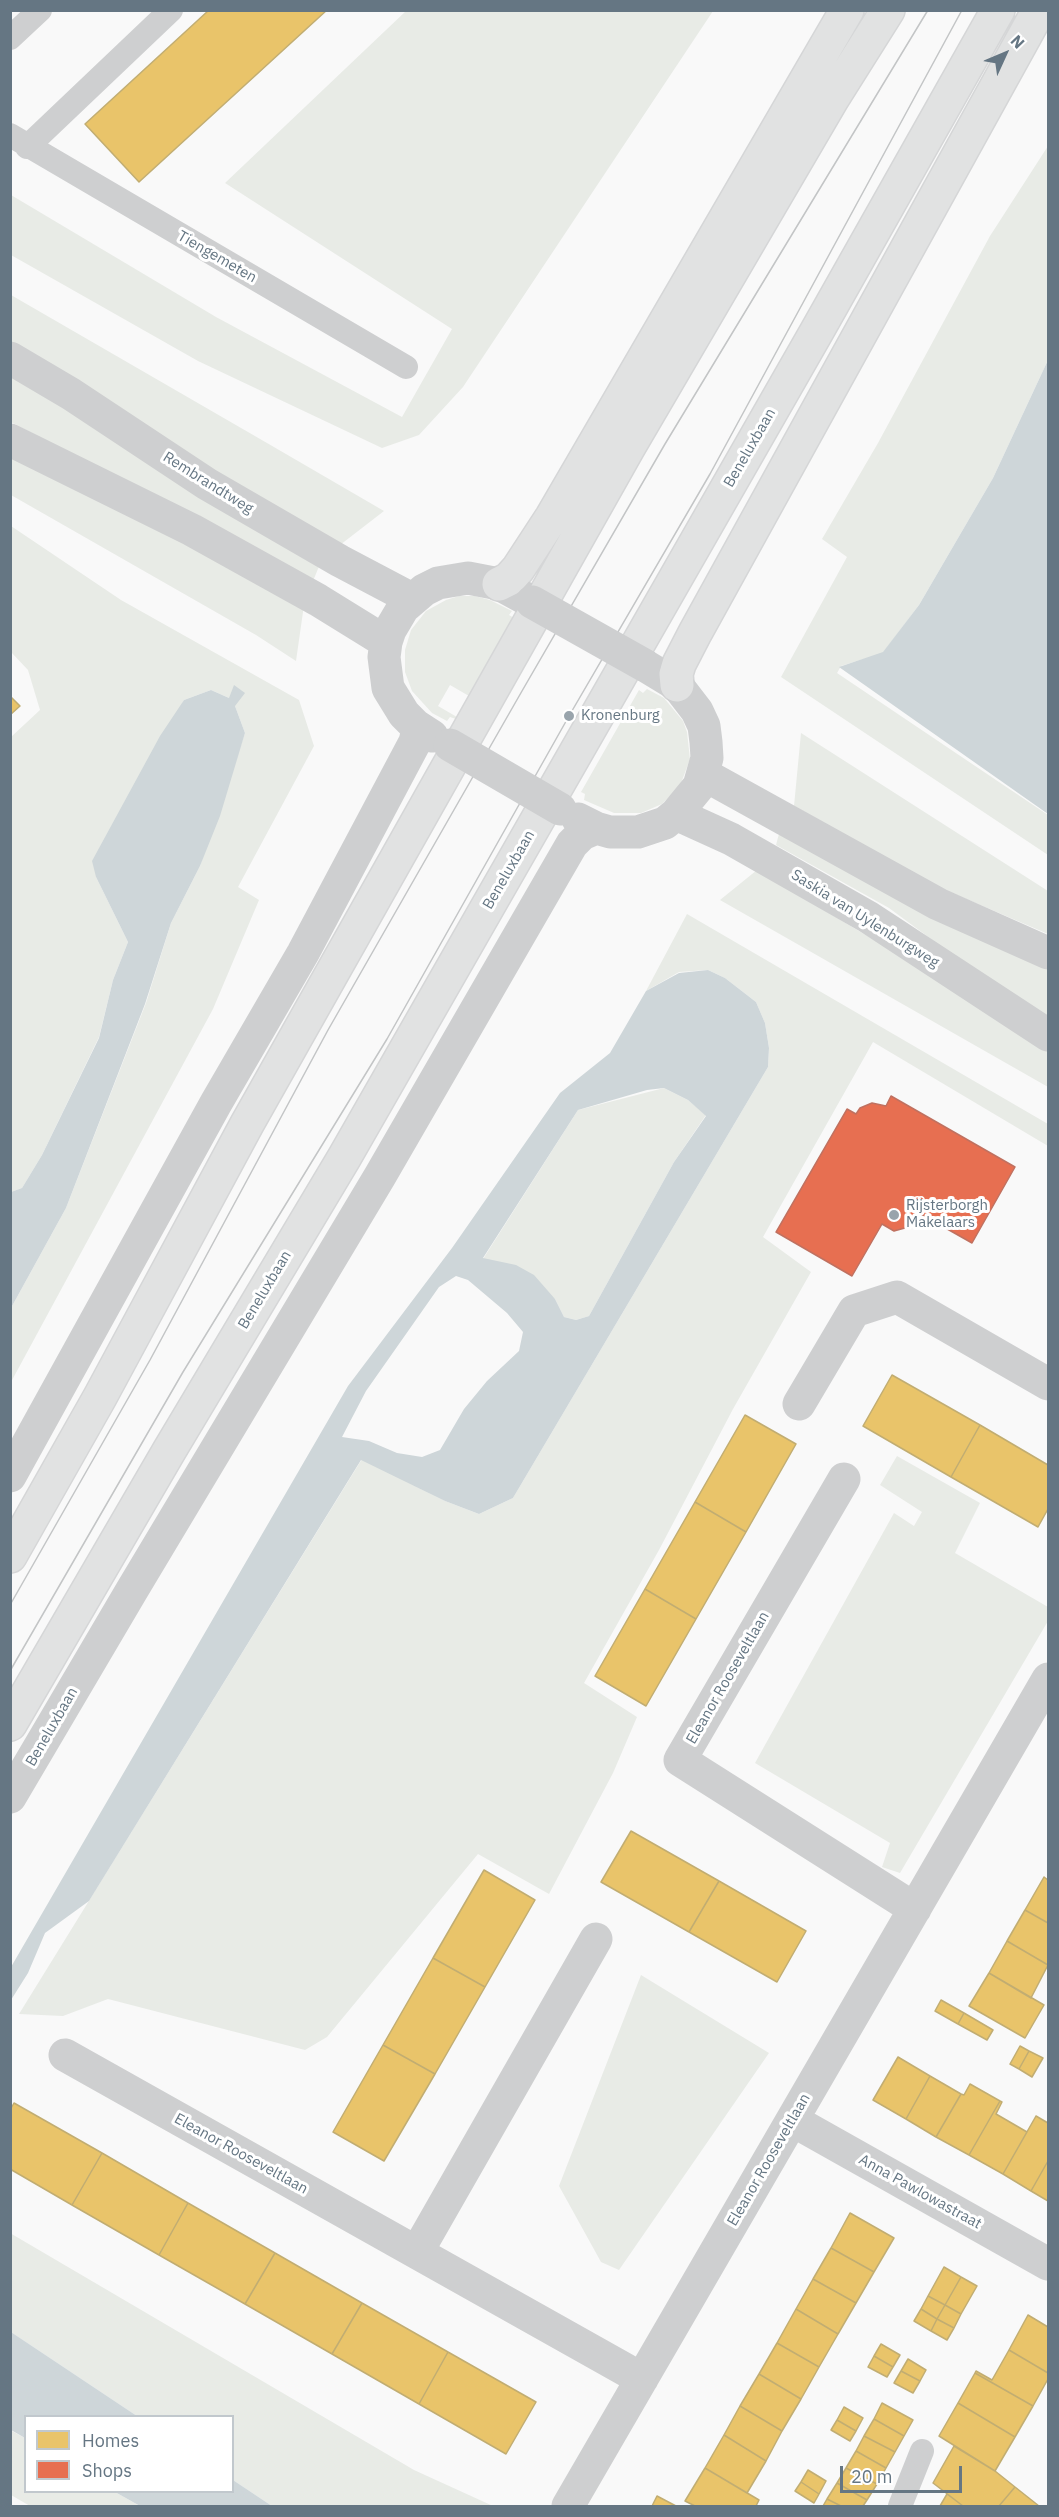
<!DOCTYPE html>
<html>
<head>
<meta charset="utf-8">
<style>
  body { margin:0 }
  #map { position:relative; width:1059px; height:2517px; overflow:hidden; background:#f9f9f9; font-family:"IBM Plex Sans",sans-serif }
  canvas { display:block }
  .frame { position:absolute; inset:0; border:12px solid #657683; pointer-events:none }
  .legend { position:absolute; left:24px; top:2415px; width:210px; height:78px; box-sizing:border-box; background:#fff; border:2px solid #c1c8cd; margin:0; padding:8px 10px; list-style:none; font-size:18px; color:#657683 }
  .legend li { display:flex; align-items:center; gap:12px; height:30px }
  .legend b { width:30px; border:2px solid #c1c8cd }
  .north { position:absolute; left:975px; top:24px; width:60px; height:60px; -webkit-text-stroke:4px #fff; paint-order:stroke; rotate:46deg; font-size:16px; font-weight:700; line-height:24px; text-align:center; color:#657683 }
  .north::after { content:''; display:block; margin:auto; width:21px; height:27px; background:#657683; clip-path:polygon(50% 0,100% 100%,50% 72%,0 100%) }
  .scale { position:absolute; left:840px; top:2466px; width:122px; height:27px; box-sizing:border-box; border:3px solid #657683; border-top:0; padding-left:8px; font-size:18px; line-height:21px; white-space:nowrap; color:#657683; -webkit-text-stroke:4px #fff; paint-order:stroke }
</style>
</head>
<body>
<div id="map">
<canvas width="1059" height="2517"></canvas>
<div class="frame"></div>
<ul class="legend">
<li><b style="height:16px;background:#e9c46a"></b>Homes</li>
<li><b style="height:16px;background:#e76f51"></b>Shops</li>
</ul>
<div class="north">N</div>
<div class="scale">20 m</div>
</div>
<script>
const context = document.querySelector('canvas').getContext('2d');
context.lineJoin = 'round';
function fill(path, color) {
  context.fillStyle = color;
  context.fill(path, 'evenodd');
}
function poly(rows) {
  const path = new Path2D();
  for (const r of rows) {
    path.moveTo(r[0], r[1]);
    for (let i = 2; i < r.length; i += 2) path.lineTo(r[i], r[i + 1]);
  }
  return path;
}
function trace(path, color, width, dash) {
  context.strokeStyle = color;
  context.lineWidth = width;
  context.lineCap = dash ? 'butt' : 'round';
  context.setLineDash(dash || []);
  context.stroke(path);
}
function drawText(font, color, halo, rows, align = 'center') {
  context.font = font + ' "IBM Plex Sans",sans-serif';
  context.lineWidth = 6;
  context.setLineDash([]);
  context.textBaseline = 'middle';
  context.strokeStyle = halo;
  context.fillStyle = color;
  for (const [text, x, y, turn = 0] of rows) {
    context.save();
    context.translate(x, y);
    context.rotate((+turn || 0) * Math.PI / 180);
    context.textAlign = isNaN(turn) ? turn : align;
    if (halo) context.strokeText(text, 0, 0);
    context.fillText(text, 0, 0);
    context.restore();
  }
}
const green = poly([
  [406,11,713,11,463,387,419,435,382,448,198,361,11,255,11,195,216,317,402,417,452,329,225,183],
  [1048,146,1048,360,993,478,919,605,883,653,841,666,837,673,1048,815,1048,855,781,677,847,557,822,539,878,443,990,236],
  [11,295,267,443,384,511,340,545,192,458,11,343],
  [11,372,320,564,313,581,11,422],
  [10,450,304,605,296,661,256,635,11,495],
  [11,526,121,600,299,700,314,746,238,887,259,900,213,1009,11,1382,11,1308,66,1208,146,1003,171,923,200,866,245,733,235,706,229,698,211,690,184,700,96,877,128,942,113,980,99,1037,42,1155,22,1188,11,1192,11,737,40,710,28,670,11,652],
  [459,596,475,596,490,600,512,611,509,615,514,618,469,696,450,685,438,706,457,717,456,719,450,717,447,721,432,713,412,691,405,672,405,650,411,630,426,611,446,600],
  [647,689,664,698,683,721,687,732,690,759,680,786,662,804,641,813,614,813,584,800,585,794,581,792,639,690,643,693],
  [801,733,1048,891,1048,934,943,889,794,806],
  [780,830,1048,964,1048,1016,992,984,889,908,776,845],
  [757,870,1048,1044,1048,1087,720,900],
  [687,914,1048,1124,1048,1146,873,1042,763,1237,811,1272,733,1409,659,1550,584,1683,637,1717,613,1773,549,1894,478,1854,327,2037,305,2050,108,1999,63,2016,19,2014,362,1459,445,1501,479,1514,513,1498,768,1067,769,1048,765,1023,756,1002,725,978,708,970,679,972,646,991],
  [664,1088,688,1100,706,1115,674,1162,589,1316,576,1320,564,1317,555,1299,483,1259,578,1110],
  [897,1456,980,1503,955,1553,1048,1607,1048,1621,900,1873,882,1867,890,1843,755,1763,894,1513,914,1526,922,1512,880,1485],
  [641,1975,769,2053,619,2270,601,2262,559,2186],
  [10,2233,414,2470,493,2506,272,2506,233,2480,232,2416,137,2416,11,2332],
  [10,2430,25,2438,26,2492,115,2492,140,2506,30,2506,11,2495]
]);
const water = poly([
  [1048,360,1048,814,839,667,883,652,919,605,993,478],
  [234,685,245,693,235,706,245,733,220,816,200,866,171,923,145,1004,66,1208,11,1308,11,1192,22,1188,42,1155,99,1038,113,980,128,942,96,877,92,861,160,736,184,700,211,690,229,698],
  [708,970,725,978,756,1002,765,1023,769,1048,768,1067,513,1498,479,1514,445,1501,361,1460,89,1901,45,1933,28,1973,11,2000,11,1967,348,1386,452,1248,560,1093,610,1053,646,991,679,973],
  [664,1088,688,1100,706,1116,674,1162,589,1316,576,1320,564,1317,555,1299,534,1275,516,1265,483,1258,578,1110,647,1090],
  [456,1276,468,1280,507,1313,523,1332,519,1351,487,1381,464,1409,440,1450,422,1457,397,1453,369,1441,342,1437,366,1391,439,1287],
  [11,2332,137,2416,26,2416,25,2438,11,2430],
  [233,2480,272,2506,140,2506,115,2492,232,2492]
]);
const homes = poly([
  [209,10,327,10,139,182,85,124,209,10],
  [10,696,20,706,10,715,10,696],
  [892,1375,980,1425,951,1477,863,1426,892,1375],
  [745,1415,796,1444,746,1532,695,1502,745,1415],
  [980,1425,1048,1465,1048,1509,1038,1527,951,1477,980,1425],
  [695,1502,746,1532,696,1619,645,1589,695,1502],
  [645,1589,696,1619,646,1706,595,1676,645,1589],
  [631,1831,719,1881,689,1932,601,1882,631,1831],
  [484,1870,535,1900,485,1987,433,1958,484,1870],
  [1044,1877,1048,1880,1048,1923,1025,1910,1044,1877],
  [719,1881,806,1931,777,1982,689,1932,719,1881],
  [1025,1910,1048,1923,1048,1965,1007,1941,1025,1910],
  [1007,1941,1048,1965,1031,1998,989,1973,1007,1941],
  [433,1958,485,1987,435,2074,383,2045,433,1958],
  [989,1973,1044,2005,1025,2038,969,2006,989,1973],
  [941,2000,964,2013,958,2024,935,2011,941,2000],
  [964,2013,993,2030,987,2040,958,2024,964,2013],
  [383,2045,435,2074,384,2161,333,2132,383,2045],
  [1020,2046,1029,2051,1019,2069,1010,2064,1020,2046],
  [1029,2051,1043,2058,1032,2077,1019,2069,1029,2051],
  [898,2057,930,2076,906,2119,873,2100,898,2057],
  [930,2076,961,2094,936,2137,906,2119,930,2076],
  [970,2084,1000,2101,969,2155,936,2137,961,2094,964,2095,970,2084],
  [1000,2101,1002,2102,996,2114,1027,2132,1003,2174,969,2155,1000,2101],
  [14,2103,102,2153,72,2205,10,2169,10,2110,14,2103],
  [1036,2116,1048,2123,1048,2161,1031,2191,1003,2174,1036,2116],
  [102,2153,188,2203,159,2255,72,2205,102,2153],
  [1048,2161,1048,2201,1031,2191,1048,2161],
  [188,2203,275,2253,245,2304,159,2255,188,2203],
  [850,2213,894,2238,874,2272,831,2248,850,2213],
  [831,2248,874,2272,856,2303,813,2279,831,2248],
  [275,2253,362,2303,332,2354,245,2304,275,2253],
  [944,2267,961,2277,945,2305,928,2296,944,2267],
  [961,2277,977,2286,961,2314,945,2305,961,2277],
  [813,2279,856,2303,838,2334,796,2309,813,2279],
  [928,2296,945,2305,937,2319,921,2309,928,2296],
  [362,2303,448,2352,419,2404,332,2354,362,2303],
  [945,2305,961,2314,954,2328,937,2319,945,2305],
  [796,2309,838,2334,819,2367,777,2343,796,2309],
  [921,2309,937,2319,931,2331,914,2321,921,2309],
  [1028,2315,1048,2327,1048,2373,1009,2350,1028,2315],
  [937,2319,954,2328,947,2340,931,2331,937,2319],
  [777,2343,819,2367,801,2399,759,2374,777,2343],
  [881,2344,900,2355,893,2367,874,2356,881,2344],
  [1009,2350,1048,2373,1048,2379,1033,2406,975,2373,976,2371,992,2380,1009,2350],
  [448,2352,536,2402,506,2454,419,2404,448,2352],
  [874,2356,893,2367,887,2377,868,2367,874,2356],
  [908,2359,926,2370,920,2381,901,2371,908,2359],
  [901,2371,920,2381,913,2393,894,2383,901,2371],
  [975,2373,1033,2406,1015,2437,958,2403,975,2373],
  [759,2374,801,2399,782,2431,740,2406,759,2374],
  [882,2403,913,2420,904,2436,874,2419,882,2403],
  [958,2403,1015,2437,995,2471,939,2436,958,2403],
  [740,2406,782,2431,766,2461,724,2435,740,2406],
  [844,2407,863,2418,856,2431,837,2420,844,2407],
  [874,2419,904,2436,895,2452,864,2436,874,2419],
  [837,2420,856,2431,850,2441,831,2430,837,2420],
  [724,2435,766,2461,747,2493,705,2468,724,2435],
  [864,2436,895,2452,886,2468,856,2451,864,2436],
  [954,2446,995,2471,1015,2487,999,2506,963,2506,933,2483,954,2446],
  [856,2451,886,2468,877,2484,846,2468,856,2451],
  [705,2468,759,2500,756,2506,695,2506,685,2501,705,2468],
  [846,2468,877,2484,867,2500,837,2483,846,2468],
  [808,2470,826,2481,819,2494,801,2482,808,2470],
  [801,2482,819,2494,814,2503,795,2491,801,2482],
  [837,2483,867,2500,863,2506,841,2506,827,2499,837,2483],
  [1015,2487,1039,2506,999,2506,1015,2487],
  [947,2494,963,2506,940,2506,947,2494],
  [657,2496,676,2506,652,2506,657,2496],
  [827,2499,841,2506,823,2506,827,2499]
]);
const shops = poly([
  [891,1096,1015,1167,972,1243,919,1213,912,1226,894,1231,882,1224,852,1276,776,1232,847,1109,856,1114,860,1108,872,1103,886,1106,891,1096]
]);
const service = poly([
  [10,38,40,10],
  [10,135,406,367],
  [27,147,171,10],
  [900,2506,922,2451]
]);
const minor = poly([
  [799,1404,854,1311,897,1297,1048,1384],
  [844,1479,680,1760,915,1909],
  [65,2055,642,2379],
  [792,2120,1048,2264],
  [417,2252,596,1939],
  [568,2506,1048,1679]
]);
const tertiary = poly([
  [10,358,71,394,207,484,340,561,412,599],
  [10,440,192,530,318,600,386,642],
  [432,736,415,725,404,714,388,688,384,657,386,642,390,630,403,608,424,590,438,583,468,578,499,584,532,602],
  [703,774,938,904,1048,953],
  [676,814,731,839,868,917,1048,1035],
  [578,819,596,828,610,832,638,832,665,823,676,814,699,786,707,758,706,742,704,726,697,711,677,685,644,665],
  [10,1476,216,1103,303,953,415,742,417,733,415,725],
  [10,1797,132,1590,380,1176,572,844,582,834,596,828]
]);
const secondary = poly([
  [499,584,509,579,518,569,552,517,847,10],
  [677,685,676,674,679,664,695,633,1039,10],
  [10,1556,100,1397,247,1124,628,448,832,99,888,10],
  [10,1724,169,1451,344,1158,817,331,998,10]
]);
const tram = poly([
  [10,1605,150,1360,328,1030,522,691,665,444,928,10],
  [10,1671,183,1372,387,1039,569,716,710,474,962,10]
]);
const tertiaryBridge = poly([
  [532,602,644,665],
  [450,745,560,809]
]);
const markers = [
  [569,716,6,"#99a4ac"],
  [894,1215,6,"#99a4ac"]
];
const streetNames = [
  ["Tiengemeten",217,257,30],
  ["Beneluxbaan",750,448,-60],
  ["Rembrandtweg",208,483,32],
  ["Beneluxbaan",509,870,-60],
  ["Saskia van Uylenburgweg",865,919,32],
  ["Beneluxbaan",265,1290,-59],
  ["Eleanor Rooseveltlaan",728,1678,-60],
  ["Beneluxbaan",52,1727,-60],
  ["Eleanor Rooseveltlaan",241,2154,29],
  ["Eleanor Rooseveltlaan",769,2160,-60],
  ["Anna Pawlowastraat",920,2192,29]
];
const poiNames = [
  ["Kronenburg",581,716],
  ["Rijsterborgh",906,1206],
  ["Makelaars",906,1223]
];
fill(green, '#e8ebe6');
fill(water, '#ced6d9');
fill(homes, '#e9c46a');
trace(homes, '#c1ad72', 1.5);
fill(shops, '#e76f51');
trace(shops, '#c07160', 1.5);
trace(secondary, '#d5d6d7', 36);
trace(service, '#cecfd0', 24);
trace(minor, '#cecfd0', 33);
trace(tertiary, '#cecfd0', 33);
trace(secondary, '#e1e2e2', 33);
trace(tram, '#c3c5c6', 1.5);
trace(tertiaryBridge, '#cecfd0', 33);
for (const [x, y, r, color] of markers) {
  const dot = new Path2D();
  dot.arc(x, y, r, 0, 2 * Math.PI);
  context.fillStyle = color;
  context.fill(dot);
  trace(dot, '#fff', 2);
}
drawText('15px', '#657683', '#fff', streetNames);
drawText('15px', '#657683', '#fff', poiNames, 'left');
</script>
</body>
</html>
